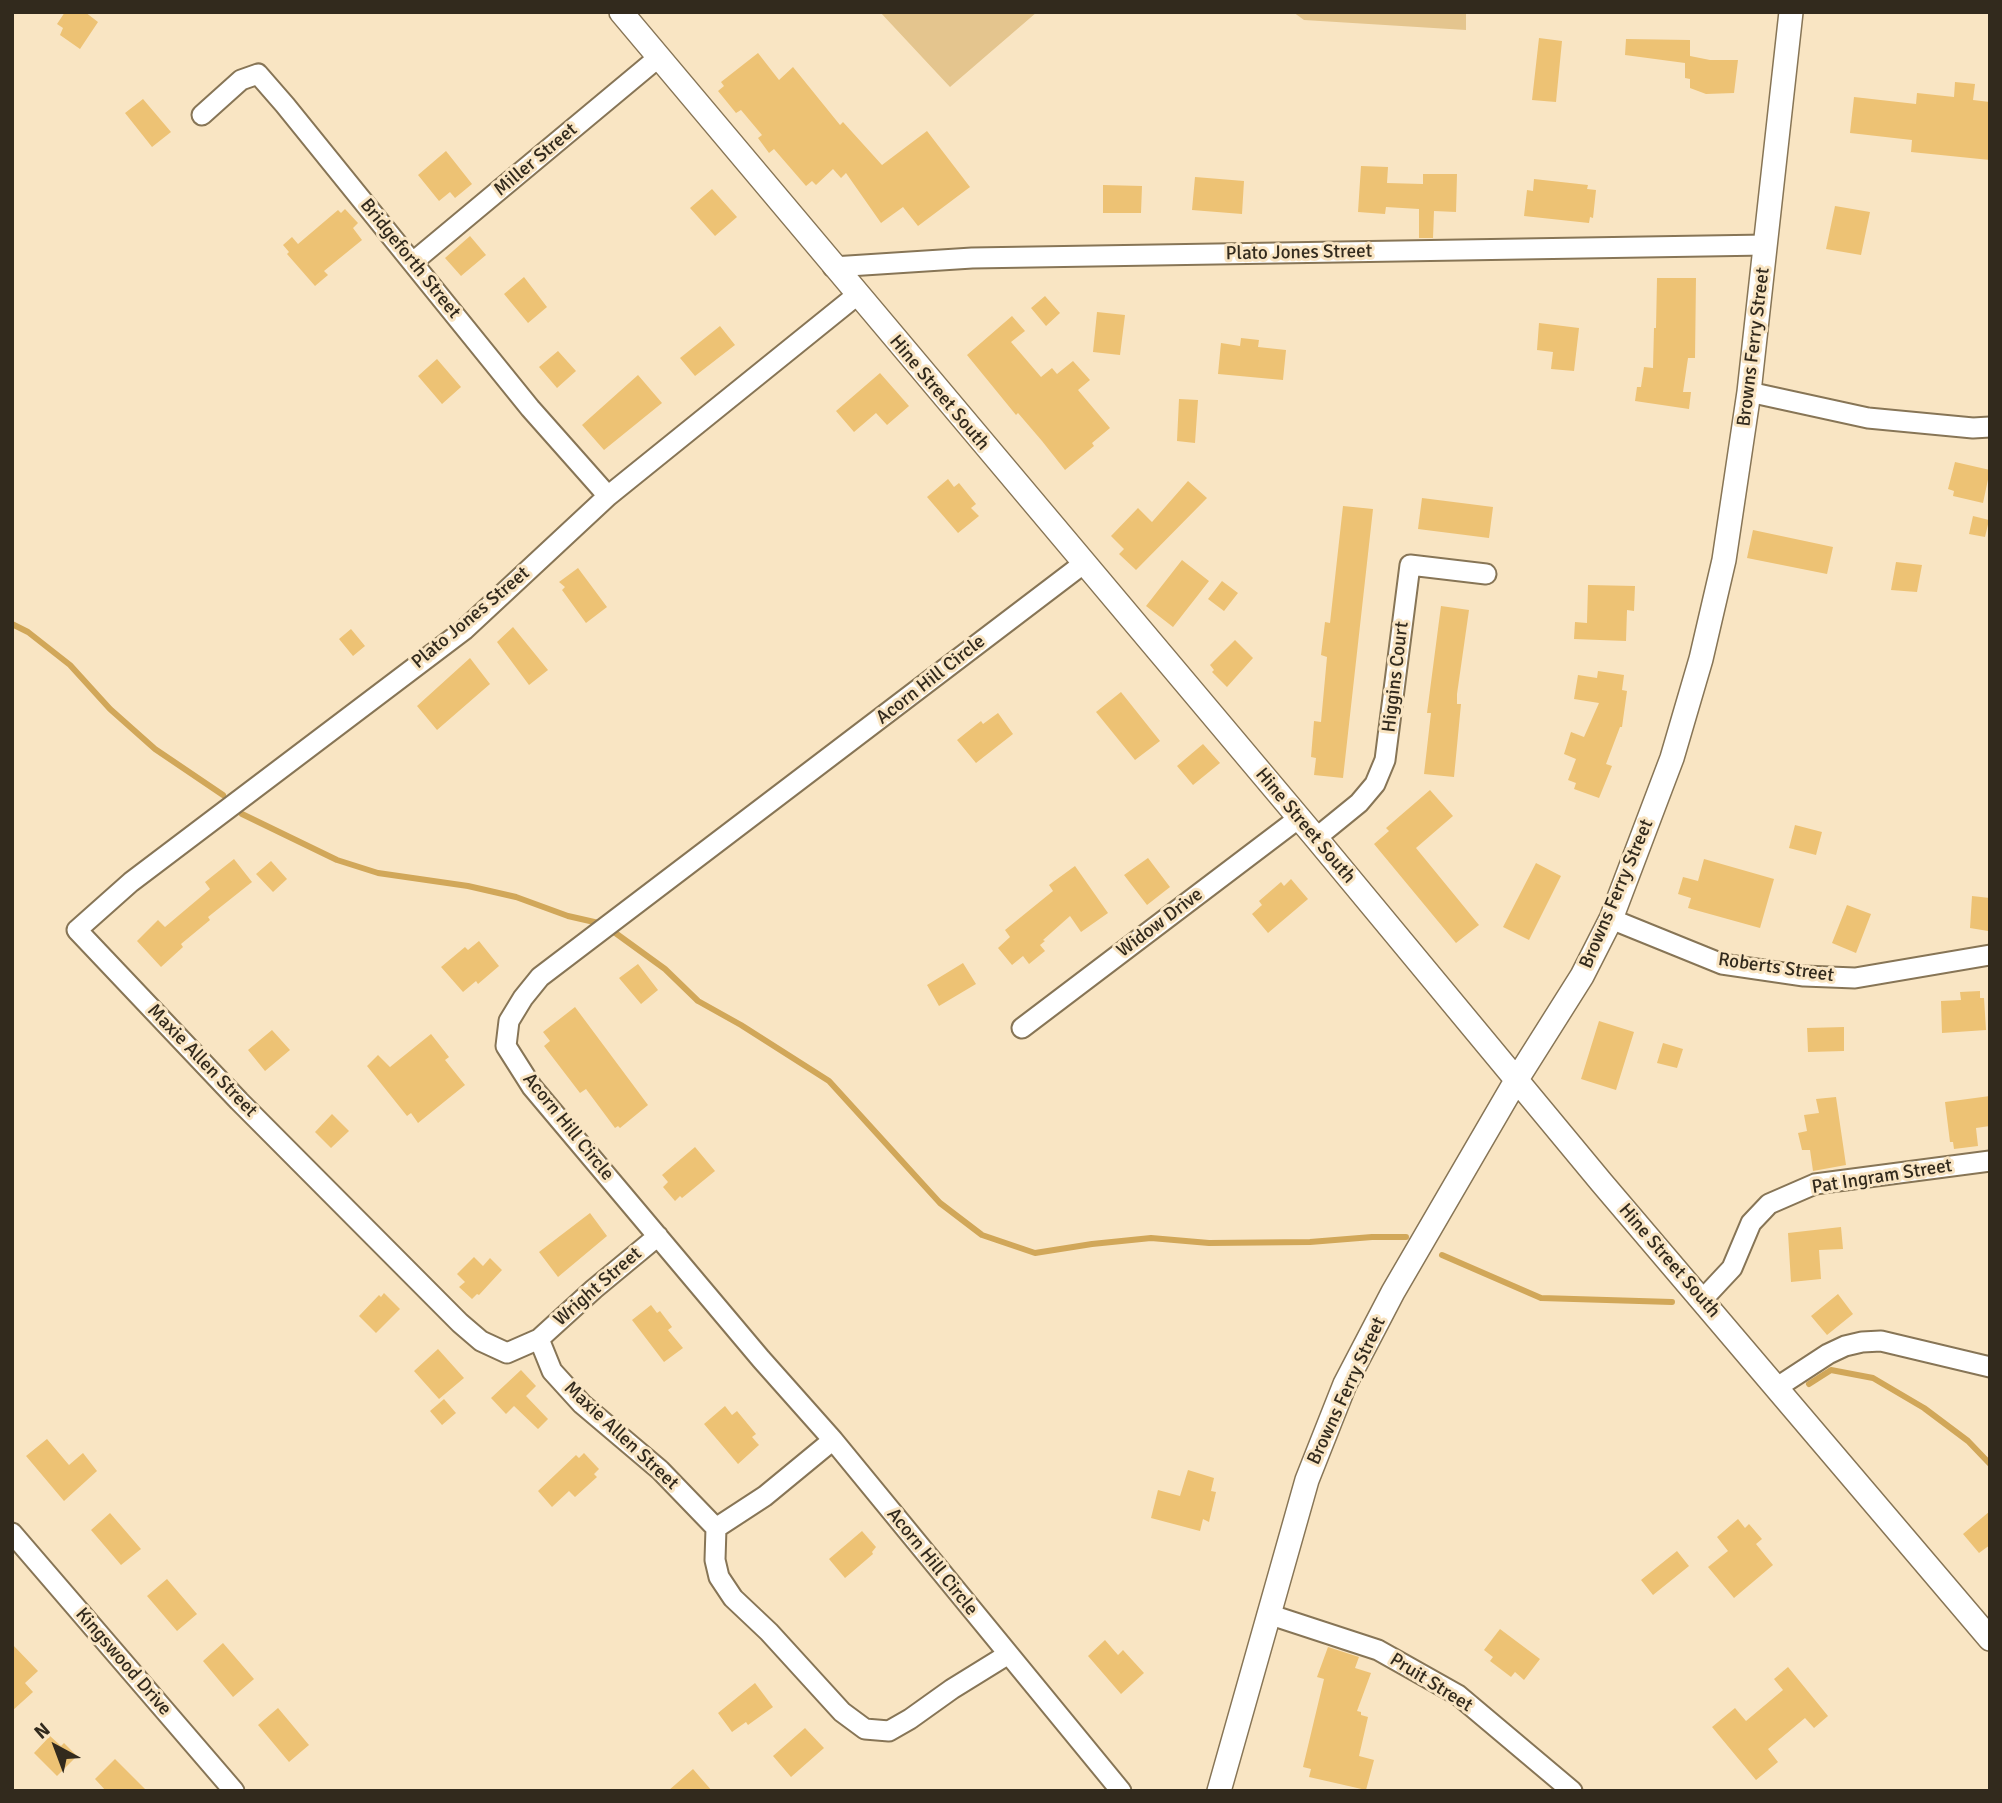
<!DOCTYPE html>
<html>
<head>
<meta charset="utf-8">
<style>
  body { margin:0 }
  #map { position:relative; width:2002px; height:1803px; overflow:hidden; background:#f9e5c3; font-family:Signika,sans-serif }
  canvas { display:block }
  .frame { position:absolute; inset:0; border:14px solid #322a1d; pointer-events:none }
  .north { position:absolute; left:21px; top:1712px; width:70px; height:70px; -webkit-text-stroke:5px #f9e5c3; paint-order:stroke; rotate:319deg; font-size:19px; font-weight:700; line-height:28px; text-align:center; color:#322a1d }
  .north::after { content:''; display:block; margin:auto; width:24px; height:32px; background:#322a1d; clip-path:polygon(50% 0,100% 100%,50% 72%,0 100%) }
</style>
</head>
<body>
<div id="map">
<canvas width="2002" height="1803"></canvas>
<div class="frame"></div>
<div class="north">N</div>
</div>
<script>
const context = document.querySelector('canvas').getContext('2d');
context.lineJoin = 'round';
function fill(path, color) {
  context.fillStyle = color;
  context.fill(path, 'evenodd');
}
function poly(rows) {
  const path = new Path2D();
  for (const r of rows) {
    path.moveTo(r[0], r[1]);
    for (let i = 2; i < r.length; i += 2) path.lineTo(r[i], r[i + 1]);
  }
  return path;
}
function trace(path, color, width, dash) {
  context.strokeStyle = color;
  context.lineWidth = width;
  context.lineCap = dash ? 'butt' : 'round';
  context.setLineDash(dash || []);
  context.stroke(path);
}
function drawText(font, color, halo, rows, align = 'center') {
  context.font = font + ' Signika,sans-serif';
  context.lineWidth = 6;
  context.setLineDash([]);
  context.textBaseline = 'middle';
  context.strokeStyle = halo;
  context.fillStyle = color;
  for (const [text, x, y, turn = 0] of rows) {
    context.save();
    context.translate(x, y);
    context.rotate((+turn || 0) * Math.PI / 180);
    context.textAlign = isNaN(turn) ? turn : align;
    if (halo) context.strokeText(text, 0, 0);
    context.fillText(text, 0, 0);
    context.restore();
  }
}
const green = poly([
  [880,12,1037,12,950,87],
  [1293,12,1466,12,1466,30,1304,20]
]);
const stream = poly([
  [12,624,28,632,70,665,110,709,155,749,223,795],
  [242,814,337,860,378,873,468,886,516,897,568,916,603,924,665,969,698,1001,741,1025,829,1081,940,1203,982,1235,1035,1253,1092,1244,1151,1238,1209,1243,1310,1242,1372,1237,1406,1237],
  [1442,1255,1541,1298,1672,1302],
  [1809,1384,1831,1370,1873,1378,1924,1408,1968,1441,1990,1464]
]);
const building = poly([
  [65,12,85,12,98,22,80,49,60,35,63,28,57,24],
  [1539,38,1562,41,1556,102,1532,100],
  [1626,39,1690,40,1690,56,1710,60,1738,60,1734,93,1706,94,1690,88,1690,79,1685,78,1685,63,1625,55],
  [758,53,779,80,793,67,840,125,843,122,882,165,927,131,970,187,918,226,903,207,881,223,846,173,841,178,833,169,816,185,812,181,806,186,774,149,769,153,758,138,762,135,741,110,736,113,718,91,724,86,721,82],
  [1955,82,1975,84,1973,100,1990,102,1990,160,1911,152,1912,140,1850,133,1854,97,1916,104,1917,93,1954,97],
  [143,99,171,132,152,147,125,113],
  [446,151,472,184,455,198,450,192,439,201,418,175],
  [1361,166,1388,167,1387,183,1423,184,1423,174,1457,174,1456,212,1434,211,1433,238,1419,238,1419,209,1386,207,1385,214,1358,212],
  [1195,177,1244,181,1242,214,1192,210],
  [1534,179,1588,185,1587,189,1596,190,1593,218,1590,217,1589,223,1524,216,1527,190,1533,191],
  [1103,185,1142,186,1141,213,1103,213],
  [712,189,737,217,715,236,690,208],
  [1835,206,1870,212,1861,255,1826,249],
  [345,209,358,223,353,228,362,240,324,271,328,275,315,286,287,254,289,252,283,245,292,237,298,244,338,210,341,213],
  [470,236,486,255,461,276,445,258],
  [524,277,547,307,528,323,504,294],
  [1657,278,1696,278,1695,358,1688,358,1683,392,1691,392,1689,409,1635,401,1637,387,1641,387,1644,367,1653,368,1654,328,1656,328],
  [1045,296,1060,313,1046,326,1031,308],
  [1097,312,1125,315,1120,355,1093,352],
  [1012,316,1025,331,1011,342,1041,377,1052,368,1057,374,1073,361,1090,380,1078,390,1110,428,1092,443,1094,446,1065,470,1042,441,1018,413,1016,415,967,355],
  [1539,323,1579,328,1574,371,1551,369,1553,352,1537,350],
  [720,326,735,345,695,376,680,358],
  [1241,338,1259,340,1258,347,1286,350,1283,380,1218,374,1221,343,1240,346],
  [558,351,576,371,557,388,539,367],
  [437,359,461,387,442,404,418,376],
  [880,373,909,406,887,425,876,413,854,432,836,411],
  [638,375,662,403,604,450,582,425],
  [1179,399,1198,400,1195,443,1177,441],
  [1955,462,1990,470,1983,503,1953,496,1954,491,1948,489],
  [948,479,954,487,959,483,976,504,971,508,979,516,958,533,927,497],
  [1188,481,1207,498,1136,570,1119,554,1124,549,1111,536,1138,508,1152,522],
  [1422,498,1493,507,1489,538,1418,529],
  [1343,506,1373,509,1343,778,1314,775,1316,758,1311,757,1314,721,1321,722,1327,657,1321,655,1325,622,1330,623],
  [1973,516,1989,520,1985,537,1969,534],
  [1753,530,1833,547,1827,574,1747,558],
  [1182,560,1209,581,1173,627,1146,606],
  [1896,562,1922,565,1917,592,1891,590],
  [578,568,607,607,586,623,562,590,565,587,559,582],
  [1222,581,1238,593,1224,611,1208,599],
  [1588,585,1635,586,1634,611,1627,610,1626,641,1574,639,1575,622,1587,623],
  [1441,606,1469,610,1457,694,1457,704,1461,704,1454,777,1424,774,1431,713,1427,713],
  [513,627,548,670,529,685,497,642],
  [351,629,365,646,353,656,339,639],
  [1235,640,1253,658,1227,687,1212,672,1214,670,1210,665],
  [470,658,490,684,437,730,417,706],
  [1598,671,1624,675,1622,690,1627,691,1622,727,1620,727,1606,764,1612,766,1599,798,1574,789,1576,783,1568,780,1576,759,1564,754,1571,732,1584,737,1599,703,1574,699,1578,675,1597,678],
  [1121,692,1160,741,1135,760,1096,712],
  [998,713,1013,734,976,763,957,740,981,721,983,724],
  [1203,744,1220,763,1193,785,1177,766],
  [1430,790,1453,816,1416,848,1479,925,1456,943,1374,844,1389,831,1386,828],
  [1795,825,1822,832,1816,855,1789,848],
  [1148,858,1170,887,1147,905,1124,875],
  [234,859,252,882,208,917,210,920,181,944,183,947,161,967,137,941,158,920,165,927,210,889,205,882],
  [1704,859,1774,879,1760,928,1688,908,1691,898,1678,894,1683,877,1698,881],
  [271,861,287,879,273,892,256,874],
  [1536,863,1561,876,1529,940,1503,927],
  [1075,866,1108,913,1081,932,1070,916,1043,940,1045,941,1040,945,1045,951,1029,964,1023,956,1012,965,998,948,1010,937,1005,930,1053,891,1049,885],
  [1291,879,1308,899,1268,933,1252,914,1262,905,1259,901,1281,882,1284,886],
  [1972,896,1990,898,1990,929,1988,931,1970,928],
  [1847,905,1871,914,1856,953,1832,943],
  [479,941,499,966,478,984,476,981,463,992,441,967,465,947,468,950],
  [963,963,976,984,939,1006,927,985],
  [638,964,658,990,641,1004,619,978],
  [1980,991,1980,998,1984,998,1986,1030,1942,1033,1941,1001,1961,1000,1960,992],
  [575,1007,648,1105,620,1128,618,1126,615,1128,586,1089,580,1093,544,1046,550,1041,543,1032],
  [1599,1021,1634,1032,1616,1090,1581,1079],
  [1844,1027,1844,1051,1808,1052,1807,1028],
  [272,1030,290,1050,265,1071,248,1050],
  [431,1034,449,1057,445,1060,465,1085,418,1123,411,1113,407,1116,367,1066,378,1055,390,1067],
  [1663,1043,1683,1049,1677,1068,1657,1063],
  [1990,1096,1990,1126,1976,1128,1978,1146,1954,1149,1953,1142,1950,1142,1945,1102],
  [1836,1097,1846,1165,1813,1171,1810,1150,1802,1150,1798,1133,1807,1131,1804,1115,1819,1113,1816,1099],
  [332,1114,349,1131,331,1148,315,1132],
  [695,1147,715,1171,682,1198,680,1196,675,1201,663,1187,668,1182,662,1175],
  [590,1213,607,1236,558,1277,539,1252],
  [1841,1227,1843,1249,1819,1250,1821,1279,1791,1282,1788,1233],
  [474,1257,483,1266,490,1258,502,1270,479,1295,477,1294,472,1299,459,1287,465,1282,457,1274],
  [384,1293,400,1309,376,1333,359,1316,379,1295,381,1297],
  [1838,1294,1853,1314,1827,1335,1811,1316],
  [651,1305,657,1313,660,1311,672,1327,668,1330,683,1348,664,1362,632,1320],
  [438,1349,464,1378,439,1399,414,1371],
  [521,1370,536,1386,526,1396,548,1419,538,1429,514,1406,506,1414,491,1398],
  [444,1399,456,1413,442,1425,430,1411],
  [725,1406,732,1415,737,1411,756,1434,752,1437,759,1445,738,1464,704,1424],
  [47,1439,69,1465,83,1453,97,1471,64,1501,26,1456],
  [584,1453,599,1469,594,1474,597,1477,575,1497,569,1491,552,1507,538,1491,576,1455,579,1458],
  [1188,1470,1214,1478,1211,1491,1216,1492,1209,1522,1203,1519,1200,1531,1151,1518,1158,1490,1180,1496],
  [1990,1511,1990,1545,1979,1553,1963,1534],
  [110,1513,141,1549,121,1565,91,1530],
  [1738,1519,1745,1528,1749,1524,1762,1539,1756,1544,1773,1565,1734,1598,1708,1567,1728,1551,1717,1537],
  [862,1531,876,1547,872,1552,873,1554,845,1578,829,1559],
  [1677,1551,1689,1566,1653,1595,1641,1580],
  [167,1579,197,1614,177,1631,147,1596],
  [1500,1629,1540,1659,1524,1680,1515,1672,1511,1677,1490,1661,1493,1657,1484,1650],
  [1105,1640,1118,1655,1123,1650,1144,1673,1121,1694,1088,1656],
  [223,1643,254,1679,233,1697,203,1661],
  [12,1644,38,1671,25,1683,33,1692,12,1711],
  [1328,1647,1359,1657,1355,1668,1371,1673,1357,1711,1361,1712,1361,1715,1368,1717,1359,1756,1374,1760,1366,1790,1309,1777,1311,1769,1303,1767,1324,1679,1317,1677],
  [1788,1667,1828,1716,1814,1728,1805,1718,1768,1749,1778,1762,1756,1780,1712,1727,1735,1708,1746,1721,1783,1690,1774,1679],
  [755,1683,773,1707,748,1725,746,1722,732,1732,718,1713],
  [278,1708,309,1745,289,1762,258,1725],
  [805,1728,824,1748,791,1777,773,1756],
  [50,1736,61,1746,64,1743,77,1756,57,1776,34,1753],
  [115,1759,147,1791,106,1791,95,1779],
  [693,1769,712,1791,668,1791]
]);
const minor = poly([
  [202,115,241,80,258,74,285,105,530,408,608,496],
  [413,262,659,57],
  [833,267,972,258,1766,245],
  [1749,392,1868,418,1973,428,1990,427],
  [1083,564,540,977,523,998,509,1021,506,1046,532,1087,761,1359,833,1440,1121,1791],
  [1316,838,1359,803,1375,784,1385,760,1410,565,1486,574],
  [1611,919,1722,964,1804,976,1855,978,1990,955],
  [1022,1028,1299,818],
  [658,1236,594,1289,539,1339,507,1353,481,1341,460,1323,239,1101,77,930,131,882,464,630,608,496,857,295],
  [1703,1299,1732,1268,1751,1223,1769,1204,1815,1184,1990,1161],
  [539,1339,552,1371,582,1404,660,1470,716,1528,715,1560,719,1577,733,1598,769,1632,842,1712,865,1729,889,1731,910,1719,952,1689,1007,1655],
  [1776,1388,1828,1354,1845,1346,1862,1342,1881,1341,1990,1367],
  [716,1528,765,1496,833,1440],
  [12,1533,234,1791],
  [1268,1614,1378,1650,1458,1695,1572,1791]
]);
const tertiary = poly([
  [621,12,1316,838,1602,1183,1990,1639],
  [1219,1791,1307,1480,1345,1384,1393,1292,1517,1079,1582,976,1611,919,1672,758,1701,659,1724,560,1749,392,1791,12]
]);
const streetNames = [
  ["Miller Street",536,160,-40],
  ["Plato Jones Street",1299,253,-1],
  ["Bridgeforth Street",410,259,51],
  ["Browns Ferry Street",1754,347,-83],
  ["Hine Street South",939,393,50],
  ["Plato Jones Street",471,618,-40],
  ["Higgins Court",1396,677,-83],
  ["Acorn Hill Circle",931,680,-38],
  ["Hine Street South",1305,826,50],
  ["Browns Ferry Street",1617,894,-67],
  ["Widow Drive",1160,923,-37],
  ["Roberts Street",1776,968,8],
  ["Maxie Allen Street",202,1061,46],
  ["Acorn Hill Circle",568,1127,51],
  ["Pat Ingram Street",1882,1177,-9],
  ["Hine Street South",1669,1261,49],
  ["Wright Street",598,1287,-41],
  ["Browns Ferry Street",1347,1391,-65],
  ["Maxie Allen Street",621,1436,43],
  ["Acorn Hill Circle",932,1562,51],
  ["Kingswood Drive",123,1662,49],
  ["Pruit Street",1431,1683,32]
];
fill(green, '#e4c58e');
trace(stream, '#d1a759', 6);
fill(building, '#edc274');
trace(minor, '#877556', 23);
trace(tertiary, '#877556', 26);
trace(minor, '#fff', 19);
trace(tertiary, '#fff', 23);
drawText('19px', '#322a1d', '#f9e5c3', streetNames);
</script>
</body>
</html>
